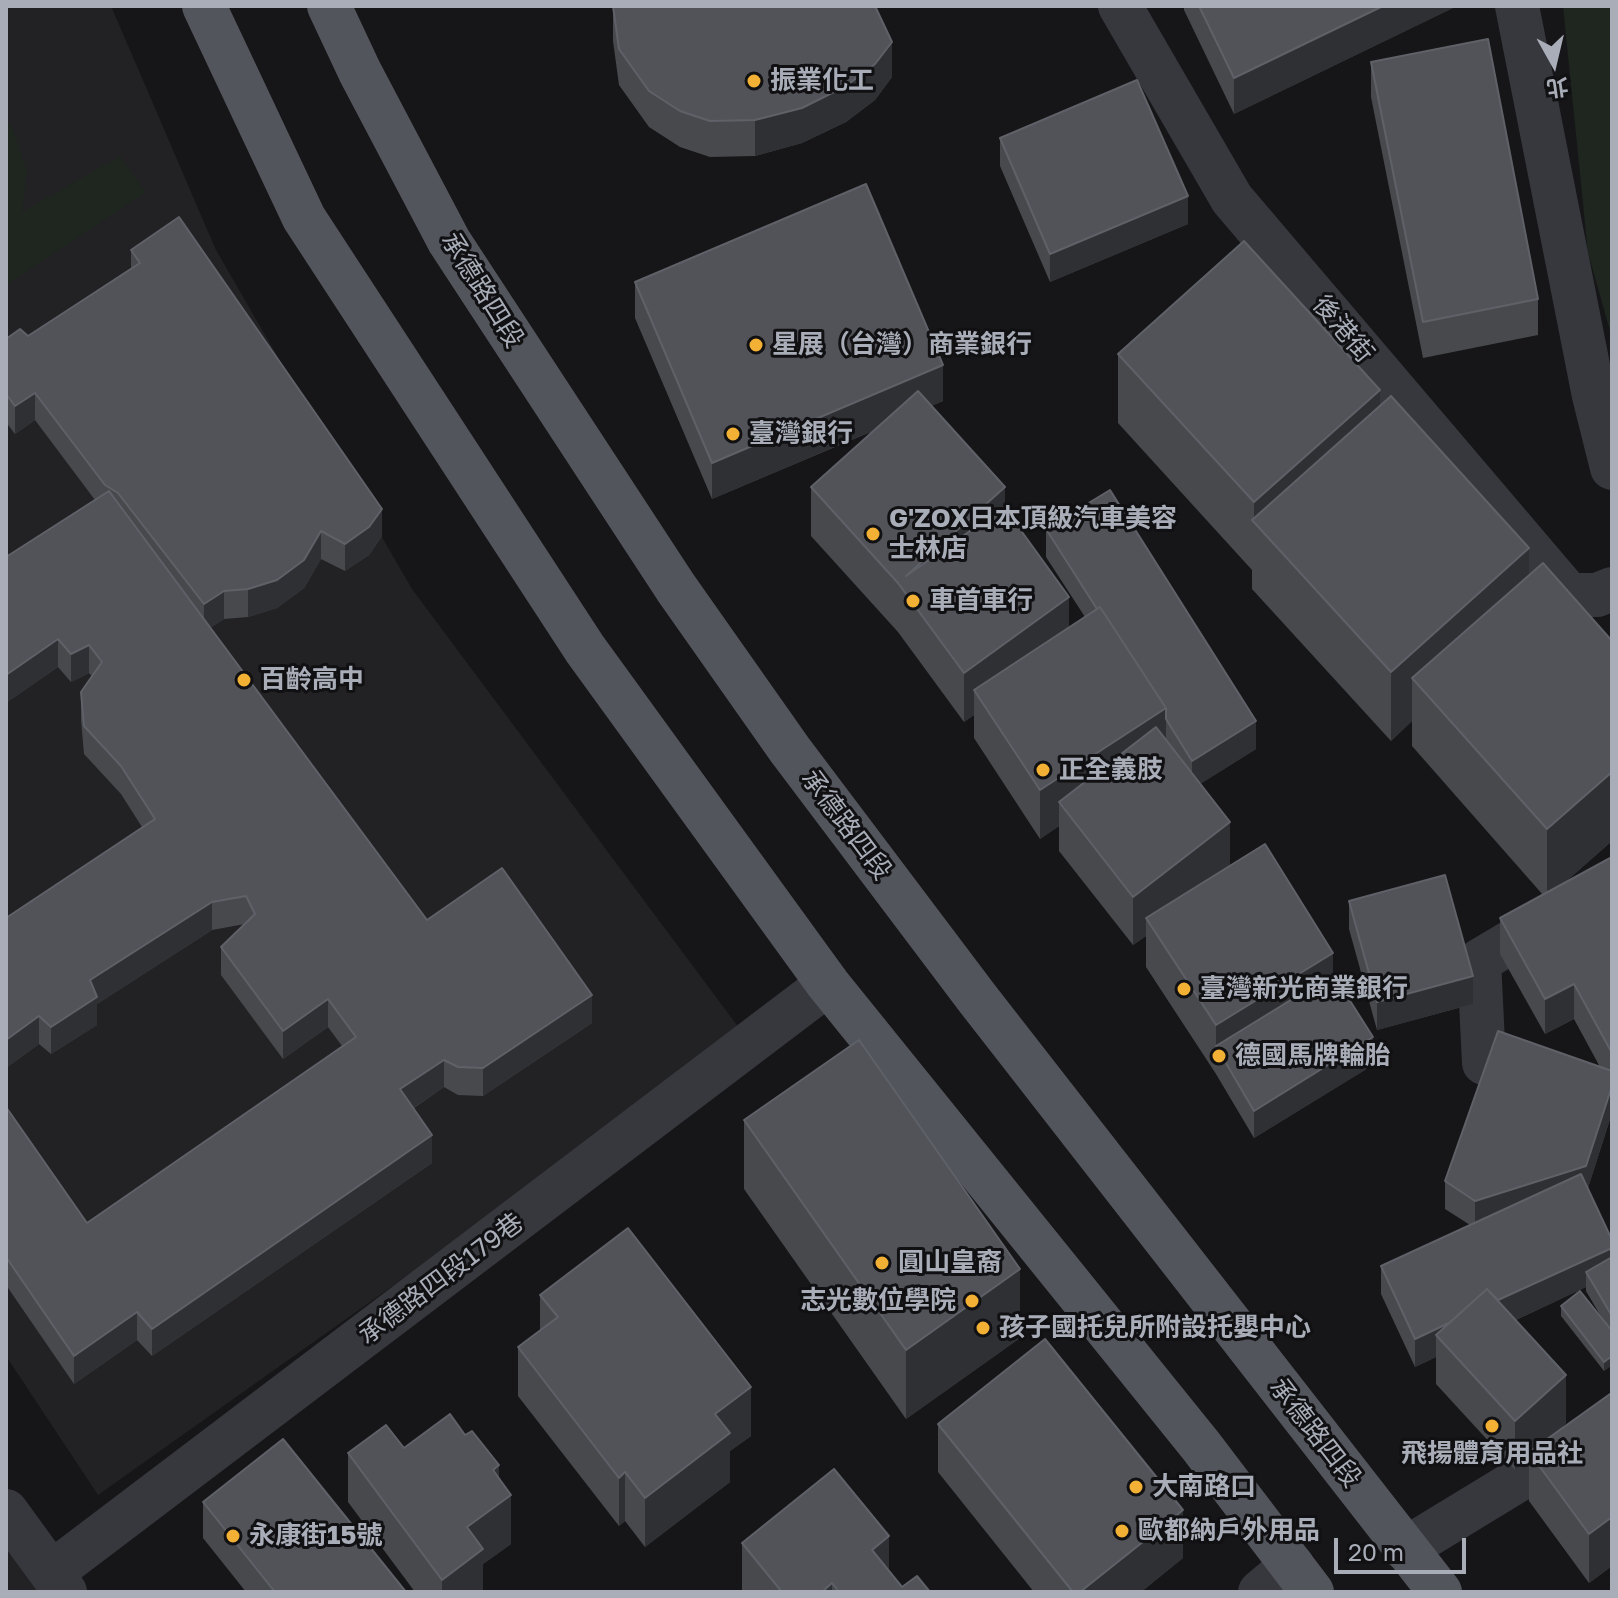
<!DOCTYPE html>
<html>
<head>
<meta charset="utf-8">
<style>
  body { margin:0 }
  #map { position:relative; width:1618px; height:1598px; overflow:hidden; background:#161618; font-family:"Golos Text","Noto Sans TC",sans-serif }
  canvas { display:block }
  .frame { position:absolute; inset:0; border:8px solid #a8adb8; pointer-events:none }
  .north { position:absolute; left:1514px; top:24px; width:80px; height:80px; -webkit-text-stroke:6px #111113; paint-order:stroke; rotate:172deg; font-size:22px; font-weight:700; line-height:32px; text-align:center; color:#a8adb8 }
  .north::after { content:''; display:block; margin:auto; width:28px; height:36px; background:#a8adb8; clip-path:polygon(50% 0,100% 100%,50% 72%,0 100%) }
  .scale { position:absolute; left:1334px; top:1538px; width:132px; height:36px; box-sizing:border-box; border:4px solid #a8adb8; border-top:0; padding-left:10px; font-size:24px; line-height:28px; white-space:nowrap; color:#a8adb8; -webkit-text-stroke:6px #111113; paint-order:stroke }
</style>
</head>
<body>
<div id="map">
<canvas width="1618" height="1598"></canvas>
<div class="frame"></div>
<div class="north">北</div>
<div class="scale">20 m</div>
</div>
<script>
const context = document.querySelector('canvas').getContext('2d');
context.lineJoin = 'round';
function fill(path, color) {
  context.fillStyle = color;
  context.fill(path, 'evenodd');
}
function poly(rows) {
  const path = new Path2D();
  for (const r of rows) {
    path.moveTo(r[0], r[1]);
    for (let i = 2; i < r.length; i += 2) path.lineTo(r[i], r[i + 1]);
  }
  return path;
}
function trace(path, color, width, dash) {
  context.strokeStyle = color;
  context.lineWidth = width;
  context.lineCap = dash ? 'butt' : 'round';
  context.setLineDash(dash || []);
  context.stroke(path);
}
function drawText(font, color, halo, rows, align = 'center') {
  context.font = font + ' "Golos Text","Noto Sans TC",sans-serif';
  context.lineWidth = 6;
  context.setLineDash([]);
  context.textBaseline = 'middle';
  context.strokeStyle = halo;
  context.fillStyle = color;
  for (const [text, x, y, turn = 0] of rows) {
    context.save();
    context.translate(x, y);
    context.rotate((+turn || 0) * Math.PI / 180);
    context.textAlign = isNaN(turn) ? turn : align;
    if (halo) context.strokeText(text, 0, 0);
    context.fillText(text, 0, 0);
    context.restore();
  }
}
const built = poly([
  [6,6,111,6,216,250,412,589,745,1036,98,1495,6,1356],
  [6,1547,38,1592,6,1592]
]);
const green = poly([
  [1563,6,1612,6,1612,338,1588,253],
  [6,119,13,129,27,171,22,212,120,156,145,193,6,285]
]);
const minor = poly([
  [1120,6,1232,199,1569,595,1597,595,1612,589],
  [1517,6,1594,396,1612,468],
  [1484,1063,1479,961,1612,882],
  [6,1511,65,1592],
  [1405,1549,1612,1423],
  [51,1573,828,984],
  [1260,1592,1292,1565]
]);
const major = poly([
  [204,6,304,218,585,649,828,984,1201,1446,1312,1592],
  [329,6,360,72,449,241,676,588,790,750,977,998,1440,1592]
]);
const wall = poly([
  [613,6,892,77,875,100,846,122,802,143,755,156,710,157,680,147,649,127,619,85,613,41],
  [1184,6,1457,6,1234,114,1184,10],
  [1371,62,1538,299,1538,335,1423,358,1371,97],
  [1000,138,1188,224,1050,282,1000,166],
  [131,250,382,536,369,555,345,571,321,559,304,588,277,608,248,617,224,619,210,628,427,920,592,1023,483,1096,458,1095,444,1087,414,1108,432,1163,152,1356,137,1340,74,1384,6,1285,6,1107,87,1223,342,1046,328,1027,283,1059,221,975,221,947,245,924,212,930,97,1004,97,1025,51,1054,39,1044,6,1068,142,827,121,794,84,754,81,720,81,692,92,676,89,673,71,682,58,667,6,703,95,500,35,420,15,434,6,422,6,339,28,336,131,268],
  [635,282,943,401,931,406,1005,508,1069,628,1085,617,1046,557,1046,529,1256,749,1200,784,1230,866,1333,974,1373,1065,1254,1138,1216,1074,1146,967,1146,936,1133,945,1059,851,1059,826,1040,839,974,738,974,715,964,722,898,632,811,536,811,487,873,431,712,499,635,318],
  [1118,354,1380,405,1529,575,1612,641,1612,841,1563,884,1612,857,1612,1113,1588,1188,1612,1240,1612,1365,1604,1371,1561,1316,1561,1306,1603,1320,1586,1291,1586,1287,1516,1320,1566,1423,1556,1433,1612,1396,1612,1566,1589,1583,1529,1501,1529,1457,1515,1470,1436,1384,1436,1357,1415,1367,1381,1294,1381,1266,1470,1225,1445,1209,1445,1181,1600,1067,1574,1019,1545,1034,1500,954,1500,918,1543,895,1412,746,1412,721,1391,741,1252,589,1252,570,1118,423],
  [1349,901,1473,1004,1377,1030,1349,929],
  [744,1120,1020,1338,906,1419,744,1189],
  [540,1295,751,1436,730,1451,730,1482,645,1547,625,1521,619,1526,518,1396,518,1347,540,1330],
  [938,1424,1183,1558,1141,1592,1034,1592,938,1472],
  [348,1453,499,1478,511,1544,483,1564,483,1592,415,1592,348,1502],
  [203,1502,406,1592,246,1592,203,1538],
  [742,1543,889,1570,902,1587,930,1592,742,1592]
]);
const shadedWall = poly([
  [1383,6,1457,6,1234,114,1234,78],
  [892,42,892,77,875,100,846,122,802,143,755,156,755,120],
  [1188,196,1188,224,1050,282,1050,254],
  [943,365,943,401,712,499,712,463],
  [1380,390,1380,459,1254,521,1254,502],
  [35,393,35,420,15,434,15,406],
  [1005,487,1005,536,906,576],
  [382,509,382,536,369,555,345,571,345,544],
  [321,531,321,559,304,588,277,608,248,617,248,589],
  [1529,548,1529,616,1412,678,1412,721,1391,741,1391,672],
  [224,591,224,619,204,632,204,604],
  [1069,597,1069,646,974,690,974,715,964,722,964,673],
  [58,639,58,667,6,703,6,675],
  [89,645,89,673,71,682,71,654],
  [1166,708,1166,757,1059,802,1059,826,1040,839,1040,790],
  [1256,721,1256,749,1192,789,1192,761],
  [1612,772,1612,841,1547,898,1547,829],
  [1230,822,1230,870,1146,918,1146,936,1133,945,1133,897],
  [212,902,212,930,97,1004,97,1025,51,1054,51,1027,90,980],
  [1333,953,1333,1002,1216,1046,1216,1025],
  [1473,976,1473,1004,1377,1030,1377,1002],
  [1574,984,1574,1019,1545,1034,1545,999],
  [592,995,592,1023,483,1096,483,1068],
  [328,999,328,1027,283,1059,283,1031],
  [39,1016,39,1044,6,1068,6,1040],
  [1373,1037,1373,1065,1254,1138,1254,1111],
  [444,1060,444,1087,400,1117,400,1089],
  [1612,1086,1612,1113,1586,1194,1475,1229,1475,1201],
  [432,1135,432,1163,152,1356,152,1329],
  [1612,1248,1612,1275,1586,1272,1586,1287,1450,1351,1436,1335,1436,1357,1415,1367,1415,1339],
  [1020,1269,1020,1338,906,1419,906,1350],
  [137,1312,137,1340,74,1384,74,1356],
  [1612,1356,1612,1365,1604,1371,1604,1362],
  [1566,1375,1566,1423,1532,1455,1529,1452,1529,1457,1515,1470,1515,1421],
  [751,1387,751,1436,730,1451,730,1482,645,1547,645,1498,715,1414],
  [499,1465,499,1504,511,1495,511,1544,483,1564,483,1592,442,1592,442,1580,493,1470],
  [625,1472,625,1521,619,1526,619,1478],
  [1183,1510,1183,1558,1141,1592,1080,1592],
  [1612,1517,1612,1566,1589,1583,1589,1534],
  [889,1536,889,1585,872,1550],
  [832,1583,832,1592,822,1592]
]);
const building = poly([
  [613,6,875,6,892,42,875,64,846,86,802,108,755,120,710,121,680,111,649,91,619,49,613,6],
  [1199,6,1383,6,1234,78,1199,6],
  [1488,39,1538,299,1423,322,1371,62,1488,39],
  [1137,80,1188,196,1050,254,1000,138,1137,80],
  [866,184,943,365,712,463,635,282,866,184],
  [179,217,382,509,369,527,345,544,321,531,304,560,277,580,248,589,224,591,204,604,118,493,105,485,35,393,15,406,6,394,6,339,20,329,28,336,140,263,131,250,179,217],
  [1244,241,1380,390,1254,502,1118,354,1244,241],
  [918,391,1005,487,906,576,1004,507,1069,597,964,673,898,583,811,487,918,391],
  [1391,396,1529,548,1391,672,1252,520,1391,396],
  [1110,490,1256,721,1192,761,1166,719,1166,708,1100,607,1097,609,1046,529,1110,490],
  [109,491,427,920,502,868,592,995,483,1068,458,1067,444,1060,400,1089,432,1135,152,1329,137,1312,74,1356,6,1257,6,1107,87,1223,356,1037,328,999,283,1031,221,947,255,914,246,896,212,902,90,980,97,997,51,1027,39,1016,6,1040,6,918,155,819,121,766,84,726,81,692,102,662,89,645,71,654,58,639,6,675,6,557,109,491],
  [1543,563,1612,641,1612,772,1547,829,1412,678,1543,563],
  [1100,607,1166,708,1040,790,974,690,1100,607],
  [1156,727,1230,822,1133,897,1059,802,1156,727],
  [1265,844,1333,953,1216,1025,1146,918,1265,844],
  [1612,857,1612,1053,1574,984,1545,999,1500,918,1612,857],
  [1445,875,1473,976,1377,1002,1349,901,1445,875],
  [1333,974,1373,1037,1254,1111,1216,1046,1333,974],
  [1498,1031,1612,1071,1612,1086,1586,1166,1475,1201,1445,1181,1498,1031],
  [859,1040,1020,1269,906,1350,744,1120,859,1040],
  [1581,1174,1612,1240,1612,1248,1498,1300,1487,1289,1449,1323,1415,1339,1381,1266,1581,1174],
  [628,1228,751,1387,715,1414,730,1433,645,1498,625,1472,619,1478,518,1347,558,1317,540,1295,628,1228],
  [1612,1257,1612,1316,1586,1272,1612,1257],
  [1487,1289,1566,1375,1515,1421,1436,1335,1487,1289],
  [1580,1291,1612,1331,1612,1356,1604,1362,1561,1306,1580,1291],
  [1045,1339,1183,1510,1080,1592,1073,1592,938,1424,1045,1339],
  [1610,1394,1612,1396,1612,1517,1589,1534,1529,1452,1610,1394],
  [450,1414,465,1435,472,1431,499,1465,493,1470,511,1495,467,1527,483,1549,442,1580,348,1453,386,1425,404,1448,450,1414],
  [283,1439,406,1592,275,1592,203,1502,283,1439],
  [834,1469,889,1536,872,1550,902,1587,917,1576,930,1592,839,1592,832,1583,822,1592,782,1592,742,1543,834,1469]
]);
const markers = [
  [754,81,8,"#f2b134"],
  [756,345,8,"#f2b134"],
  [733,434,8,"#f2b134"],
  [873,534,8,"#f2b134"],
  [913,601,8,"#f2b134"],
  [244,680,8,"#f2b134"],
  [1043,770,8,"#f2b134"],
  [1184,989,8,"#f2b134"],
  [1219,1056,8,"#f2b134"],
  [882,1263,8,"#f2b134"],
  [972,1301,8,"#f2b134"],
  [983,1328,8,"#f2b134"],
  [1492,1426,8,"#f2b134"],
  [1136,1487,8,"#f2b134"],
  [1122,1531,8,"#f2b134"],
  [233,1536,8,"#f2b134"]
];
const poiNames = [
  ["振業化工",770,81],
  ["星展（台灣）商業銀行",772,345],
  ["臺灣銀行",749,434],
  ["G'ZOX日本頂級汽車美容",889,519],
  ["士林店",889,549],
  ["車首車行",929,601],
  ["百齡高中",260,680],
  ["正全義肢",1059,770],
  ["臺灣新光商業銀行",1200,989],
  ["德國馬牌輪胎",1235,1056],
  ["圓山皇裔",898,1263],
  ["志光數位學院",956,1301,"right"],
  ["孩子國托兒所附設托嬰中心",999,1328],
  ["飛揚體育用品社",1492,1454,"center"],
  ["大南路口",1152,1487],
  ["歐都納戶外用品",1138,1531],
  ["永康街15號",249,1536]
];
const streetNames = [
  ["承德路四段",482,290,58],
  ["後港街",1343,329,50],
  ["承德路四段",846,825,53],
  ["承德路四段179巷",441,1279,-37],
  ["承德路四段",1315,1433,52]
];
fill(built, '#222225');
fill(green, '#1e261f');
trace(minor, '#37383d', 44);
trace(major, '#53555c', 44);
fill(wall, '#47494d');
fill(shadedWall, '#2f3033');
fill(building, '#525359');
trace(building, '#5f6168', 2);
for (const [x, y, r, color] of markers) {
  const dot = new Path2D();
  dot.arc(x, y, r, 0, 2 * Math.PI);
  context.fillStyle = color;
  context.fill(dot);
  trace(dot, '#111113', 3);
}
drawText('bold 26px', '#a8adb8', '#111113', poiNames, 'left');
drawText('26px', '#a8adb8', '#111113', streetNames);
</script>
</body>
</html>
